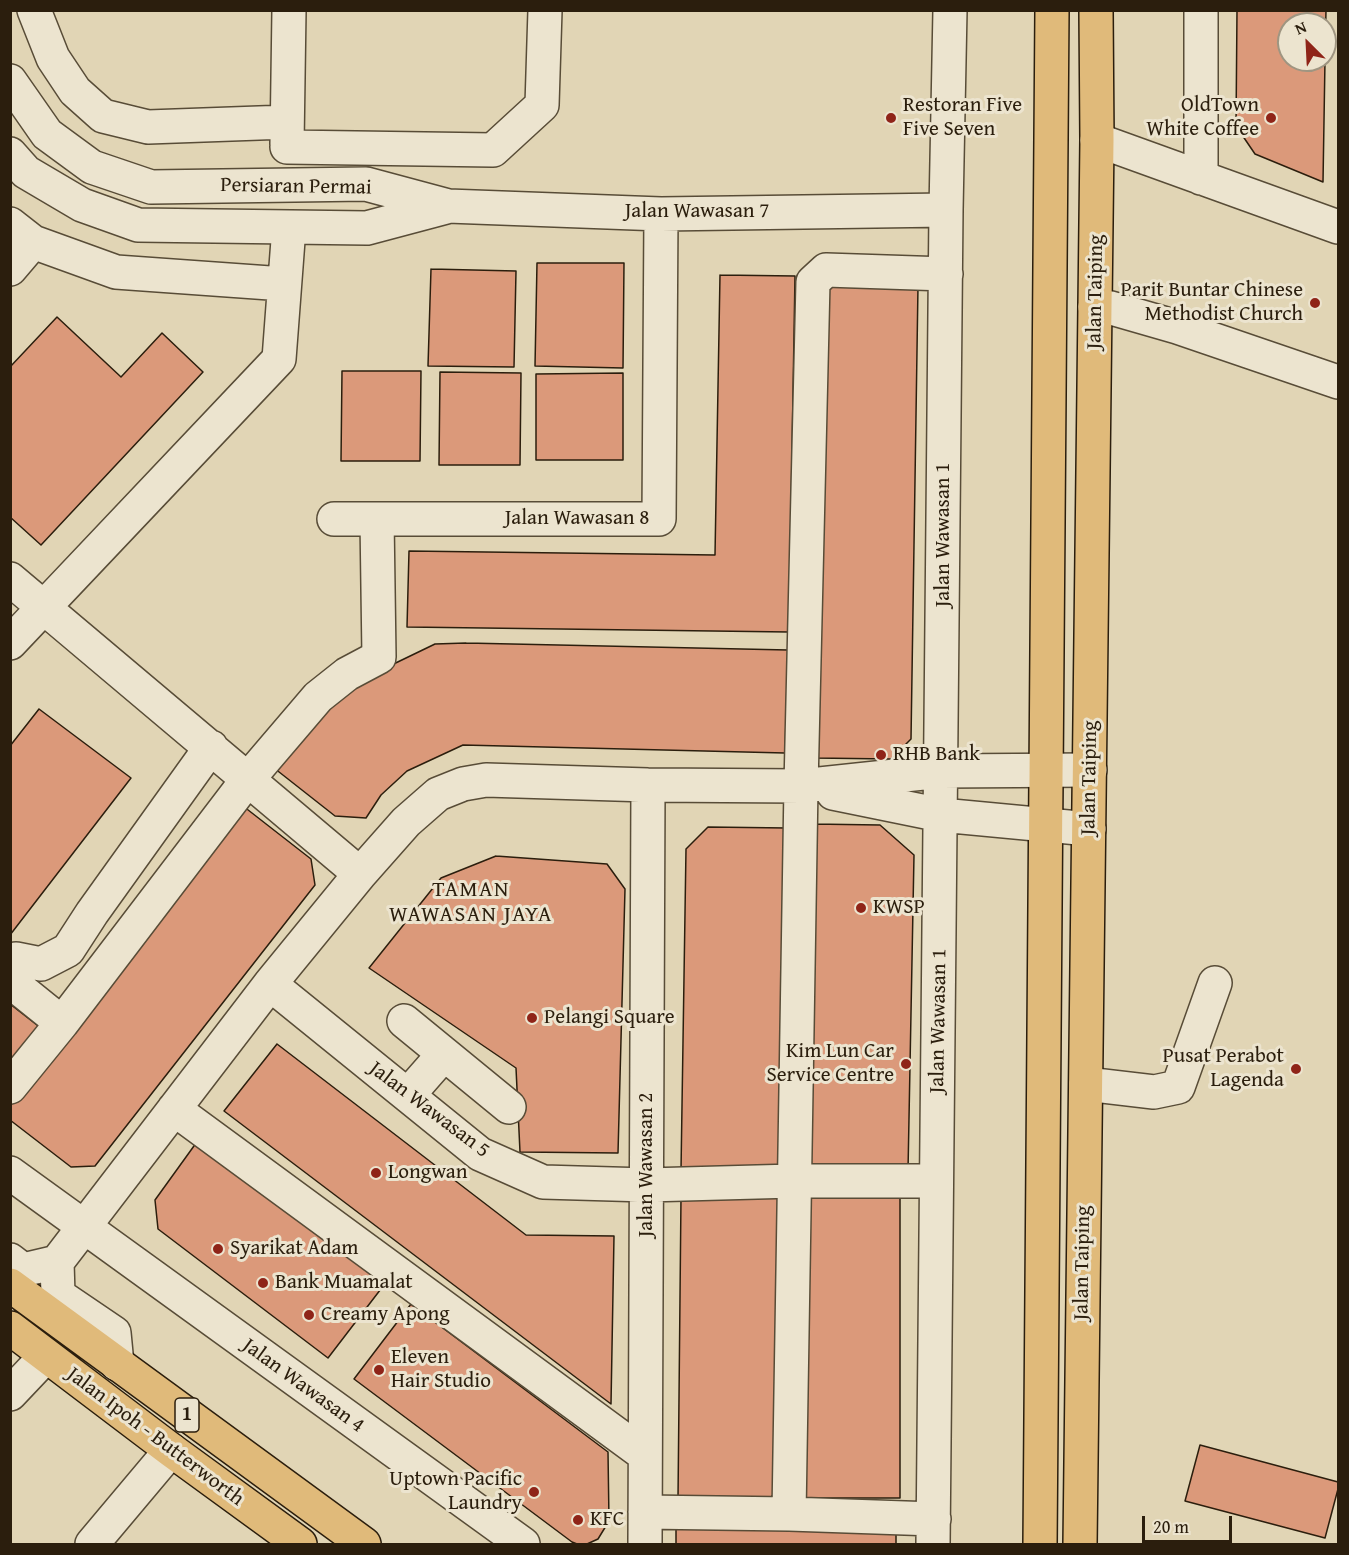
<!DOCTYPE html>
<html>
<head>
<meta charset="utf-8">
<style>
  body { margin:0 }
  #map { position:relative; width:1349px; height:1555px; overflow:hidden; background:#e1d5b5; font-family:"Gentium Book Plus",serif }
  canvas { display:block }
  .frame { position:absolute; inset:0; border:12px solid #2b1e0d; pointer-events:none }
  .north { position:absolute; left:1277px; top:12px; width:60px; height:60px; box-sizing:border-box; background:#ece4cf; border:2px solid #9f9581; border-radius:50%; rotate:336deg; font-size:16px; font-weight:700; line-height:24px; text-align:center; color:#2b1e0d }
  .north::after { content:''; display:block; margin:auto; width:21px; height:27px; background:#8f2418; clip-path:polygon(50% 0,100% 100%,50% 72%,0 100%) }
  .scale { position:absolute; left:1142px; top:1516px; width:90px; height:27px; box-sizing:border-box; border:3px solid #2b1e0d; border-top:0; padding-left:8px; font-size:18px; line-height:21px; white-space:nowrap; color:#2b1e0d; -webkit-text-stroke:4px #ece4cf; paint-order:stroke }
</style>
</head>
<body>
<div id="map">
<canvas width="1349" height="1555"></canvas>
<div class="frame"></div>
<div class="north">N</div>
<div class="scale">20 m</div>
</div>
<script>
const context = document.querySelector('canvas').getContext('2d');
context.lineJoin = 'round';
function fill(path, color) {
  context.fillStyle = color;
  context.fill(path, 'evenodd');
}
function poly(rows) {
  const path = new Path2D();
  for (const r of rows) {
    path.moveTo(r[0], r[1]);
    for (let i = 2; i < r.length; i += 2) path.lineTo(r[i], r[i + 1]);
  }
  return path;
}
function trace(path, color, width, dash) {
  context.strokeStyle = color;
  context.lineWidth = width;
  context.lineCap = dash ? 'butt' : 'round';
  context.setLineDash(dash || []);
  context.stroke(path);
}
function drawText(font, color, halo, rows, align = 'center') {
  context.font = font + ' "Gentium Book Plus",serif';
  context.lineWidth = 6;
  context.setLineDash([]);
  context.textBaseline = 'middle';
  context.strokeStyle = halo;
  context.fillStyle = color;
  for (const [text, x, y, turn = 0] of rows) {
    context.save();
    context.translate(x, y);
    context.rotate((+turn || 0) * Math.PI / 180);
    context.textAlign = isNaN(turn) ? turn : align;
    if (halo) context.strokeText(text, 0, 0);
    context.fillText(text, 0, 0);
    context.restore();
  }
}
const building = poly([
  [1237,10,1326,10,1325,58,1325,24,1289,24,1289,60,1325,60,1323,182,1255,154,1236,126,1237,10],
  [537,263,624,263,623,368,535,366,537,263],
  [431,269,516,271,514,367,428,366,431,269],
  [720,275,795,276,789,632,407,627,409,551,715,555,720,275],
  [821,285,918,286,911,739,891,759,814,758,821,285],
  [57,317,121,377,162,333,203,372,41,545,10,517,10,367,57,317],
  [342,371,421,371,420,461,341,461,342,371],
  [440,372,521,373,520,465,439,465,440,372],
  [623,373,623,460,536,460,536,374,623,373],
  [466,643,788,650,785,753,463,745,407,771,381,795,366,818,335,816,274,768,348,686,435,644,466,643],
  [39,709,131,778,10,935,10,746,39,709],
  [243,806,311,859,315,885,95,1166,71,1167,10,1120,10,1103,243,806],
  [812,824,880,825,914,855,908,1171,806,1170,812,824],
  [708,827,787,828,781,1171,681,1170,686,849,708,827],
  [496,856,607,864,625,889,618,1153,520,1152,516,1068,369,968,441,878,496,856],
  [10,1004,46,1032,10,1076,10,1004],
  [277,1044,526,1235,614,1236,611,1404,224,1111,277,1044],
  [199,1139,387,1281,328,1358,158,1229,155,1200,199,1139],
  [804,1195,900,1195,900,1498,803,1498,804,1195],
  [681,1197,782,1197,779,1500,678,1499,681,1197],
  [411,1304,608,1452,609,1521,598,1539,587,1544,577,1544,572,1542,354,1379,411,1304],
  [1200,1445,1338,1482,1338,1489,1325,1538,1185,1501,1200,1445],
  [676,1526,896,1527,896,1544,676,1544,676,1526]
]);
const minor = poly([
  [34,10,53,58,75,91,103,116,148,127,287,122],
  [10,81,47,134,92,167,151,187,366,184,448,206,661,214,946,210],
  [1097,140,1338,227],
  [287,144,289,10],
  [287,147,493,150,542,105,545,10],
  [10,154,26,172,82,205,138,225,367,228,446,207],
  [1201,178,1201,10],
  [10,224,33,242,116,272,284,284],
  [10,269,33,242],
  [1095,307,1111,308,1177,327,1338,382],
  [334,519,659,519,661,214],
  [10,579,360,874],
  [10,643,279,359,289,227],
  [833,793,941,815,1089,829],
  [16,959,41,964,68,950,92,913,211,747],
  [10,981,62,1023],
  [270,984,480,1154,543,1182,647,1185,794,1181,936,1181],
  [404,1021,509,1107],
  [1086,1084,1154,1092,1178,1087,1215,983],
  [10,1087,62,1023,248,779,318,697,347,674,379,657,377,519],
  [408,1095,444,1054],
  [174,1109,645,1455],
  [10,1173,523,1544],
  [10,1260,23,1270,57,1262,270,984,360,874,406,822,438,794,463,784,486,780,648,785,801,786,942,771,1090,770],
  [57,1262,58,1295,114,1333,117,1364],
  [10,1394,46,1356],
  [645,1512,789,1514,934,1519],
  [789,1514,801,786,813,282,826,270,946,274],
  [92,1544,171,1450],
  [645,1544,648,785],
  [933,1544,946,210,950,10]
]);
const major = poly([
  [1040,1544,1052,10],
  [1080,1544,1097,140,1096,10]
]);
const highway = poly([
  [10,1285,364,1544],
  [10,1328,171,1450,300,1544]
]);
const markers = [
  [891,118,6,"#8f2418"],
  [1271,118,6,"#8f2418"],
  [1315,303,6,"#8f2418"],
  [881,755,6,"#8f2418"],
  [861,908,6,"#8f2418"],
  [532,1018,6,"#8f2418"],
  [906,1064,6,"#8f2418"],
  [1296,1069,6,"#8f2418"],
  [376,1173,6,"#8f2418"],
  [218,1249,6,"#8f2418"],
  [263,1283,6,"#8f2418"],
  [309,1315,6,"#8f2418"],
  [379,1370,6,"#8f2418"],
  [534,1492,6,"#8f2418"],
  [578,1520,6,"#8f2418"]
];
const shields = [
  [187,1415,24]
];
const shieldNames = [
  ["1",187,1415]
];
const poiNames = [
  ["Restoran Five",903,106],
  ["Five Seven",903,130],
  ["OldTown",1259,106,"right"],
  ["White Coffee",1259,130,"right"],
  ["Parit Buntar Chinese",1303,291,"right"],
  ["Methodist Church",1303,315,"right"],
  ["RHB Bank",893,755],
  ["KWSP",873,908],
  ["Pelangi Square",544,1018],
  ["Kim Lun Car",894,1052,"right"],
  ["Service Centre",894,1076,"right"],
  ["Pusat Perabot",1284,1057,"right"],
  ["Lagenda",1284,1081,"right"],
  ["Longwan",388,1173],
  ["Syarikat Adam",230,1249],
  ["Bank Muamalat",275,1283],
  ["Creamy Apong",321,1315],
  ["Eleven",391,1358],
  ["Hair Studio",391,1382],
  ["Uptown Pacific",522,1480,"right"],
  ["Laundry",522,1504,"right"],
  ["KFC",590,1520]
];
const streetNames = [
  ["Persiaran Permai",296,187,1],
  ["Jalan Wawasan 7",697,212],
  ["Jalan Taiping",1096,292,-89],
  ["Jalan Wawasan 8",577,519],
  ["Jalan Wawasan 1",944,535,-90],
  ["Jalan Taiping",1090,778,-89],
  ["Jalan Wawasan 1",939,1021,-89],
  ["Jalan Wawasan 5",429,1110,37],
  ["Jalan Wawasan 2",647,1165,-90],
  ["Jalan Taiping",1083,1263,-89],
  ["Jalan Wawasan 4",303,1386,36],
  ["Jalan Ipoh - Butterworth",155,1437,37]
];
const neighbourhoodNames = [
  ["TAMAN",471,890],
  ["WAWASAN JAYA",471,915]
];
fill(building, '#db997a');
trace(building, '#2b1e0d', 1.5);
trace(minor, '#584c37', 36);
trace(major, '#2b1e0d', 36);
trace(highway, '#2b1e0d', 36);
trace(minor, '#ece4cf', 33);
trace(major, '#e0ba7a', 33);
trace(highway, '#e0ba7a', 33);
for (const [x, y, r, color] of markers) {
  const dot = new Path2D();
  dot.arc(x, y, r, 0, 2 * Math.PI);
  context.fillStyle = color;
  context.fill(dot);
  trace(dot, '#ece4cf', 2);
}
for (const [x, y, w] of shields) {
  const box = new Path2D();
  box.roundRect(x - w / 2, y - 17, w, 34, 4.5);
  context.fillStyle = '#ece4cf';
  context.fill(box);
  trace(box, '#2b1e0d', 1.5);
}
drawText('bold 20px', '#2b1e0d', null, shieldNames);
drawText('21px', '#2b1e0d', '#ece4cf', poiNames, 'left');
drawText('21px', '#2b1e0d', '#ece4cf', streetNames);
context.letterSpacing = '1.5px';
drawText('22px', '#2b1e0d', '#ece4cf', neighbourhoodNames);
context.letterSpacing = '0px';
</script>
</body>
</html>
